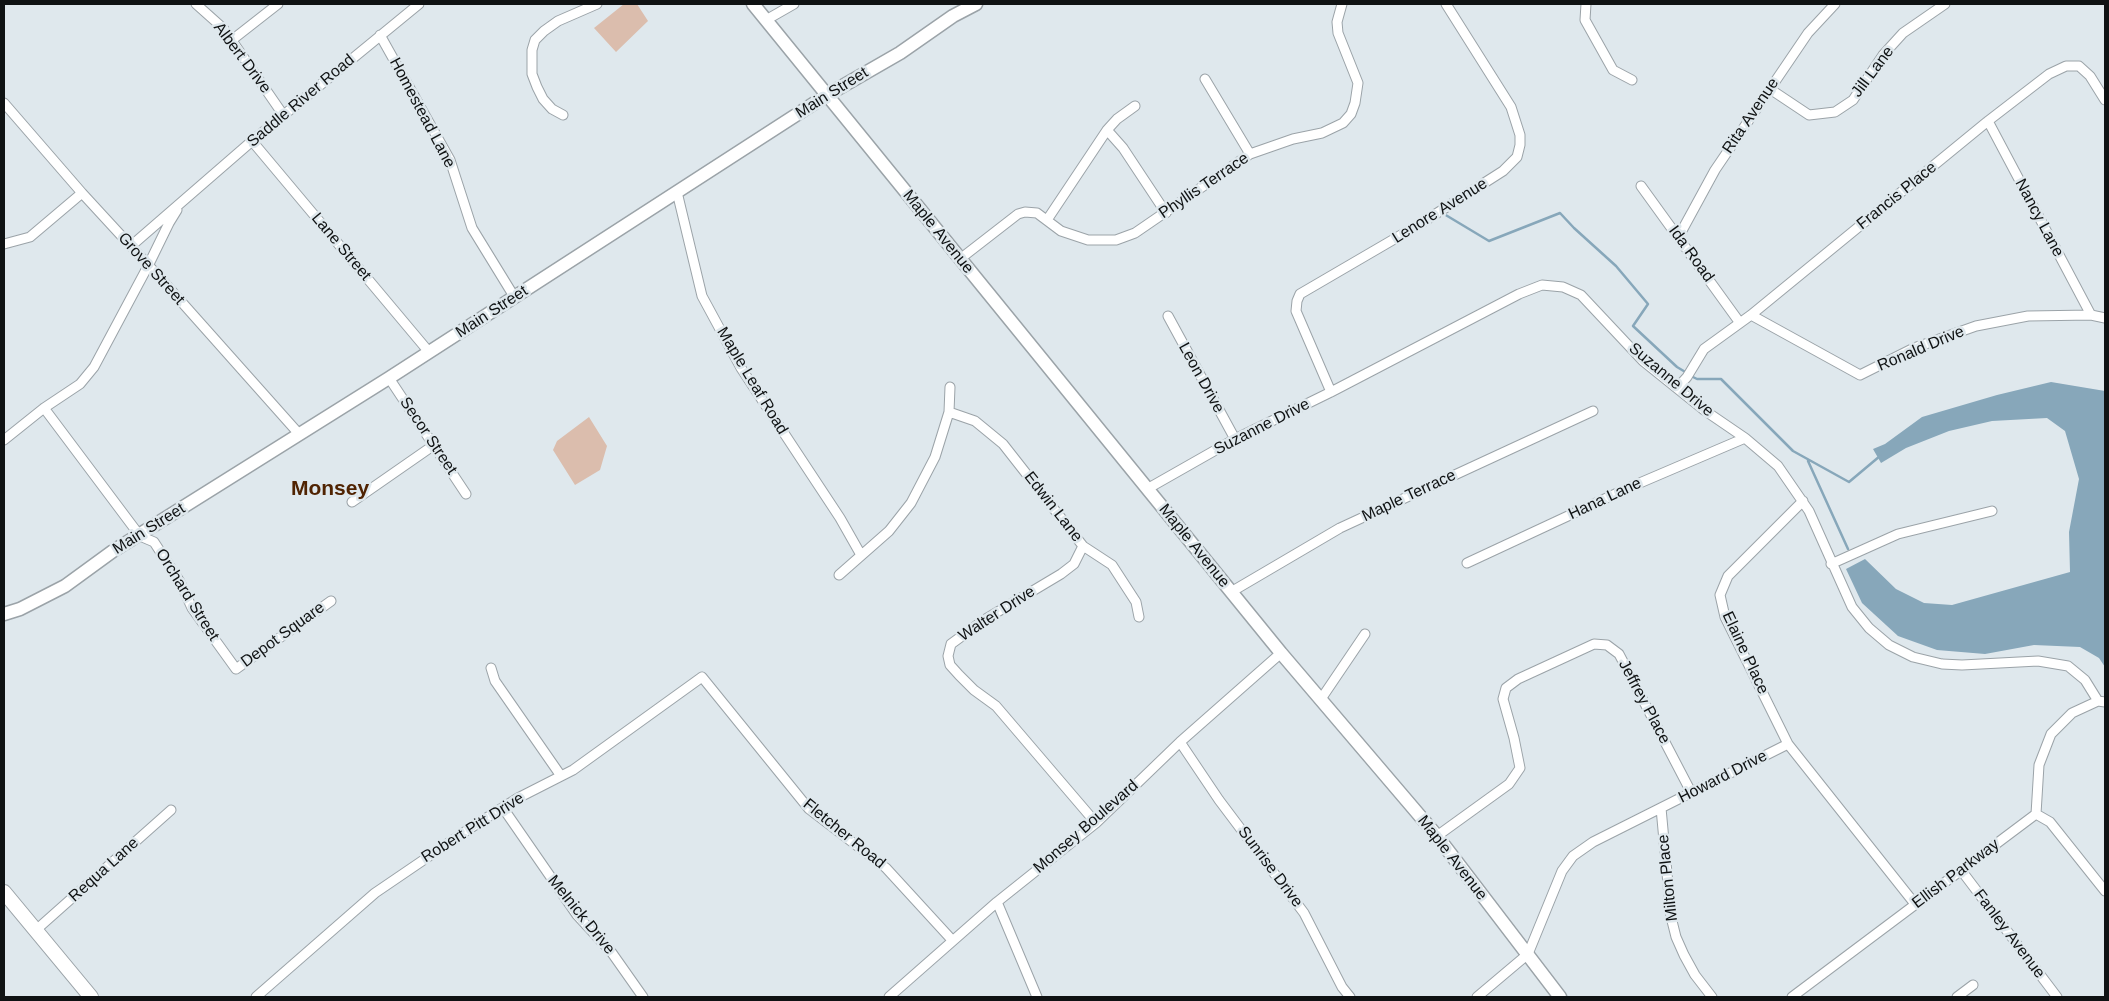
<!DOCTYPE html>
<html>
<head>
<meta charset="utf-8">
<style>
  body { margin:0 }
  #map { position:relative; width:2109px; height:1001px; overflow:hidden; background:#dfe8ed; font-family:Arial,sans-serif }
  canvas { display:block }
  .frame { position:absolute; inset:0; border:5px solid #0f1213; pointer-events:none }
</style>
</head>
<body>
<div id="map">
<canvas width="2109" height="1001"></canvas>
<div class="frame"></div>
</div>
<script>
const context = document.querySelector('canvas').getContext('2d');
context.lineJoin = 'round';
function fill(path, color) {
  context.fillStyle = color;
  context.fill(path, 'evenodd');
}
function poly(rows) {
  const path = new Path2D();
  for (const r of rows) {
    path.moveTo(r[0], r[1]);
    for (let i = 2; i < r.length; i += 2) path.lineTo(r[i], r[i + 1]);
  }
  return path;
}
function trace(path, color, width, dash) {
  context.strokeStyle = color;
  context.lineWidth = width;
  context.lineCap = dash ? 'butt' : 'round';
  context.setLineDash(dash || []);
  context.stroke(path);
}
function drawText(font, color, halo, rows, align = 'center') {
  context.font = font + ' Arial,sans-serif';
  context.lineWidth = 5;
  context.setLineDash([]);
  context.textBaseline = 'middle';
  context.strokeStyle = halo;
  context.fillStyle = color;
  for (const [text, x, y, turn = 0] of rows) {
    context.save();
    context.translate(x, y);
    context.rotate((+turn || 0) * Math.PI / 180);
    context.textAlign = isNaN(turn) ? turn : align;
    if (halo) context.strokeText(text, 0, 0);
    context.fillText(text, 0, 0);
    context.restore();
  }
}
const green = poly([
  [624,4,637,4,648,21,616,52,594,28],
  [589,417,607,446,600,470,575,485,553,450,557,441]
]);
const water = poly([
  [2051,382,2105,391,2105,667,2099,658,2080,647,2034,645,1985,654,1937,650,1898,636,1862,603,1846,569,1865,559,1896,589,1924,603,1952,605,2070,572,2069,532,2079,479,2065,431,2047,418,1992,421,1949,431,1906,448,1881,463,1873,449,1885,444,1922,417,1997,395]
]);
const stream = poly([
  [1444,214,1489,241,1560,213,1574,228,1616,266,1648,304,1633,326,1677,367,1687,373],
  [1691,376,1697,379,1721,379,1793,451,1849,482,1880,456],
  [1808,461,1848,549]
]);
const street = poly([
  [196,4,224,29,284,116],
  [1586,4,1585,20,1613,70,1632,80],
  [766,20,794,4],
  [380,35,450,160,472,228,515,298],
  [232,40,278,4],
  [1205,79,1250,154],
  [1770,89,1809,115,1835,112,1853,100,1883,55,1903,33,1945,4],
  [4,103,82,193,162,280,300,435],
  [563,115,552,109,543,99,537,87,532,74,532,50,535,40,544,31,558,21,597,4],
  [1988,121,2091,315],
  [1107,130,1123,148,1166,213],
  [252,141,429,352],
  [1641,186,1740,323],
  [677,192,702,296,741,368,840,518,861,555],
  [1047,220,1107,130,1117,119,1135,106],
  [1679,236,1715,170,1808,33,1835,4],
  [4,244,30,237,82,193],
  [131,246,252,141,419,4],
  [960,259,1018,214,1025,212,1037,213,1061,231,1088,240,1116,240,1135,233,1250,154,1293,139,1322,133,1343,123,1351,114,1355,103,1358,83,1338,33,1337,22,1342,4],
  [1751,315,1860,375,1914,348,1976,326,2028,316,2091,315,2105,318],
  [1168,316,1235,439],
  [389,378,466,494],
  [1677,388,1687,377,1704,349,1751,315,1988,121,2049,74,2066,66,2079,66,2090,76,2105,100],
  [1331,392,1296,311,1297,301,1300,294,1420,224,1503,171,1517,157,1520,145,1520,135,1511,107,1446,4],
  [44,408,140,536,154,542,180,582,192,608,236,669,331,601],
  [949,412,975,421,1003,444,1083,546,1112,565,1136,602,1139,617],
  [4,440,44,408,80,384,94,367,148,266,169,223,177,210],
  [1147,489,1235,439,1331,392,1519,294,1542,285,1563,287,1581,295,1643,361,1704,410,1745,438,1778,466,1809,511,1852,607,1869,628,1889,645,1913,657,1942,664,1962,665,2038,661,2068,666,2085,680,2098,701],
  [352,502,434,445],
  [1083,546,1074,564,1061,574,984,620,951,644,948,656,950,665,959,675,974,690,996,706,1096,823],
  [1467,563,1628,488,1745,438],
  [1831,564,1898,534,1992,511],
  [839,575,889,531,911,503,935,457,949,412,950,387],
  [1231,592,1340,528,1593,411],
  [491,668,495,681,561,776],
  [1321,699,1365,634],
  [1180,742,1219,800,1304,913,1342,987,1350,997],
  [1788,744,1725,617,1720,595,1728,576,1803,501],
  [503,808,577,915,612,953,643,997],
  [1661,808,1671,917,1676,937,1684,955,1695,975,1712,997],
  [2036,814,2039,765,2051,734,2072,713,2098,701,2105,702],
  [2036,814,2050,822,2105,891],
  [1437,836,1509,784,1520,768,1514,738,1503,699,1506,688,1518,679,1594,644,1607,645,1619,654,1691,792],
  [1961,870,2057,997],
  [997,902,1037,997],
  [36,930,171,810],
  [256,997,375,893,469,829,518,798,573,770,702,677,809,809,886,868,952,940],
  [889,997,997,902,1096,823,1180,742,1281,653],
  [1477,997,1528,954,1562,871,1573,856,1593,842,1788,744,1915,904],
  [1792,997,2036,814],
  [1957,997,1973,985]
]);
const secondary = poly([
  [753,4,1281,653,1437,836,1560,997],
  [4,614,20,609,65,586,113,551,389,378,827,95,900,53,953,16,976,4]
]);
const primary = poly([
  [4,892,91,997]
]);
const streetNames = [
  ["Albert Drive",242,58,53],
  ["Jill Lane",1873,72,-53],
  ["Main Street",832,93,-32],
  ["Saddle River Road",301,101,-40],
  ["Homestead Lane",422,113,62],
  ["Rita Avenue",1751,116,-56],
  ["Phyllis Terrace",1204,186,-34],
  ["Francis Place",1897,196,-39],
  ["Lenore Avenue",1440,211,-32],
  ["Nancy Lane",2039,218,62],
  ["Maple Avenue",938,232,51],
  ["Lane Street",341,247,50],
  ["Ida Road",1691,254,54],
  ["Grove Street",151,269,48],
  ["Main Street",492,312,-33],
  ["Ronald Drive",1921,349,-23],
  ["Leon Drive",1201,378,61],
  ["Suzanne Drive",1671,380,40],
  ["Maple Leaf Road",752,381,59],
  ["Suzanne Drive",1262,427,-27],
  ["Secor Street",428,436,56],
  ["Maple Terrace",1409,496,-25],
  ["Hana Lane",1605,499,-25],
  ["Edwin Lane",1053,507,52],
  ["Main Street",149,529,-32],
  ["Maple Avenue",1194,546,51],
  ["Orchard Street",187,595,58],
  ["Walter Drive",997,614,-33],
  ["Depot Square",283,635,-36],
  ["Elaine Place",1745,653,65],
  ["Jeffrey Place",1644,702,62],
  ["Howard Drive",1723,777,-27],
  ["Monsey Boulevard",1086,827,-41],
  ["Robert Pitt Drive",473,828,-32],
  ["Fletcher Road",844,834,39],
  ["Maple Avenue",1452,858,52],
  ["Sunrise Drive",1270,867,53],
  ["Requa Lane",104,870,-42],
  ["Ellish Parkway",1956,874,-37],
  ["Milton Place",1668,878,-96],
  ["Melnick Drive",581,915,51],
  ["Fanley Avenue",2009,934,53]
];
const districtNames = [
  ["Monsey",330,489]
];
fill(green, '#dbbdad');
fill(water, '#87a7ba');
trace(stream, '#87a7ba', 2.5);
trace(street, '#9ba3a8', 11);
trace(secondary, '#9ba3a8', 15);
trace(primary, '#9ba3a8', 16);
trace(street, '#fff', 9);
trace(secondary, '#fff', 12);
trace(primary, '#fff', 14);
drawText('16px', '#0f1213', '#dfe8ed', streetNames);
drawText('bold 21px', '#502302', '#dfe8ed', districtNames);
</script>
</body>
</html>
